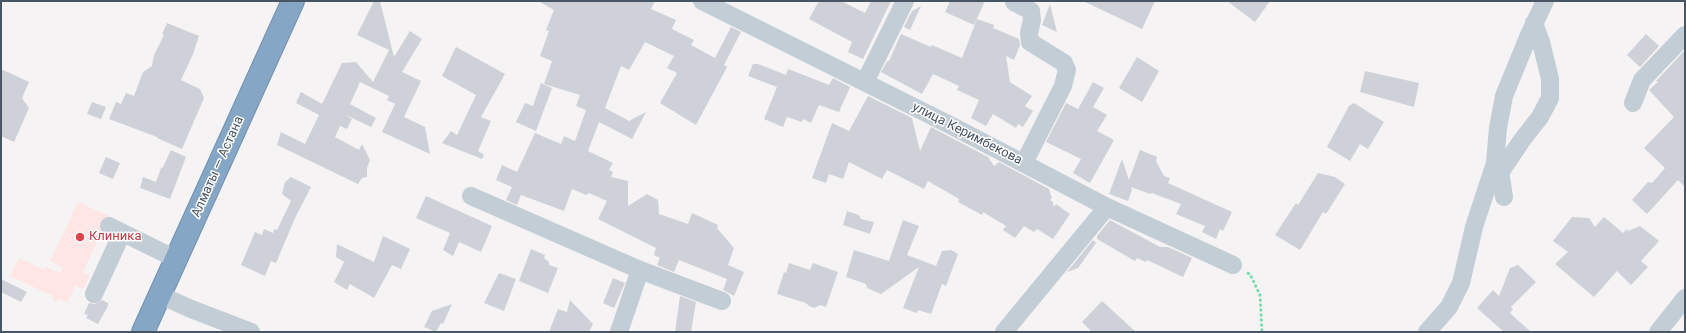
<!DOCTYPE html>
<html>
<head>
<meta charset="utf-8">
<style>
  body { margin:0 }
  #map { position:relative; width:1686px; height:333px; overflow:hidden; background:#f5f3f3; font-family:Roboto,sans-serif }
  canvas { display:block }
  .frame { position:absolute; inset:0; border:2px solid #485663; pointer-events:none }
</style>
</head>
<body>
<div id="map">
<canvas width="1686" height="333"></canvas>
<div class="frame"></div>
</div>
<script>
const context = document.querySelector('canvas').getContext('2d');
context.lineJoin = 'round';
function fill(path, color) {
  context.fillStyle = color;
  context.fill(path, 'evenodd');
}
function poly(rows) {
  const path = new Path2D();
  for (const r of rows) {
    path.moveTo(r[0], r[1]);
    for (let i = 2; i < r.length; i += 2) path.lineTo(r[i], r[i + 1]);
  }
  return path;
}
function trace(path, color, width, dash) {
  context.strokeStyle = color;
  context.lineWidth = width;
  context.lineCap = dash ? 'butt' : 'round';
  context.setLineDash(dash || []);
  context.stroke(path);
}
function drawText(font, color, halo, rows, align = 'center') {
  context.font = font + ' Roboto,sans-serif';
  context.lineWidth = 3;
  context.setLineDash([]);
  context.textBaseline = 'middle';
  context.strokeStyle = halo;
  context.fillStyle = color;
  for (const [text, x, y, turn = 0] of rows) {
    context.save();
    context.translate(x, y);
    context.rotate((+turn || 0) * Math.PI / 180);
    context.textAlign = isNaN(turn) ? turn : align;
    if (halo) context.strokeText(text, 0, 0);
    context.fillText(text, 0, 0);
    context.restore();
  }
}
const medical = poly([
  [78,202,109,216,83,272,90,275,83,289,75,286,67,303,58,299,56,302,52,300,53,296,10,276,19,258,44,270,46,267,60,273,63,267,50,261]
]);
const building = poly([
  [374,1,380,1,394,57,410,31,422,39,402,72,421,81,404,117,425,127,430,154,382,132,395,104,387,100,389,96,360,82,350,104,376,118,371,127,346,115,352,119,347,129,340,126,335,137,359,150,362,144,370,160,367,168,367,177,362,178,358,184,277,145,281,132,305,144,319,115,296,103,301,92,322,104,342,63,356,62,373,82,389,50,357,35],
  [538,1,655,1,651,9,676,20,672,29,694,40,691,45,715,58,731,27,741,32,724,65,727,67,696,125,660,103,677,73,667,68,674,56,645,42,629,70,621,66,605,108,629,121,646,112,632,139,599,122,588,151,613,163,609,170,613,172,611,177,628,181,628,206,647,194,658,200,659,214,688,224,692,213,718,225,717,228,734,248,728,265,744,272,734,296,723,290,727,279,679,260,674,272,657,265,660,258,654,255,656,248,598,219,607,201,589,193,586,195,572,189,564,211,521,195,517,205,506,200,512,187,496,180,502,165,517,172,535,133,561,144,564,136,575,141,586,110,576,106,580,95,544,84,552,61,540,56,549,31,546,30,554,10],
  [819,1,841,1,865,13,871,1,891,1,863,59,848,52,852,42,809,19],
  [950,1,985,1,974,25,945,12],
  [1083,1,1155,1,1142,29],
  [1227,1,1270,1,1255,22],
  [1050,4,1057,32,1042,25],
  [921,6,910,30,904,27,912,11],
  [977,19,994,25,993,28,1019,39,1020,45,1014,60,1006,56,1010,82,1032,96,1025,106,1033,111,1023,127,1018,124,1016,128,993,114,986,126,971,118,979,100,957,90,959,86,933,74,922,94,881,72,888,60,889,61,901,34,931,47,932,45,962,58],
  [167,23,199,36,193,54,181,80,200,89,204,98,182,149,157,138,157,137,109,119,116,102,121,104,126,93,134,96,143,72,152,66,154,55,164,35,162,34],
  [1646,34,1659,46,1640,67,1627,55],
  [456,47,505,74,481,117,491,121,478,151,484,155,482,159,442,143,451,131,457,135,476,95,442,76],
  [1685,50,1685,187,1678,180,1647,214,1632,200,1648,182,1652,183,1665,168,1644,148,1674,117,1649,90,1658,82,1656,81],
  [1137,57,1159,71,1142,102,1119,88],
  [753,64,758,64,786,75,788,69,829,85,833,78,850,87,839,112,819,105,811,123,803,119,802,122,787,117,783,127,764,119,777,87,748,76],
  [1,69,29,82,22,98,29,108,14,142,1,136],
  [1365,71,1419,83,1414,107,1360,92],
  [1093,82,1104,88,1093,107,1107,115,1097,131,1114,140,1090,183,1073,173,1081,159,1046,142,1066,103,1078,109],
  [541,83,552,88,536,131,516,122,525,103,533,106],
  [868,96,912,118,920,151,931,127,988,157,994,166,999,162,1049,189,1052,198,1050,200,1053,202,1054,207,1056,204,1070,214,1053,239,1037,229,1034,232,1024,226,1015,238,1003,230,1006,226,983,212,982,215,958,202,959,199,928,181,924,189,887,170,882,179,849,162,843,179,829,174,826,183,812,178,832,123,849,131],
  [92,102,106,107,101,119,87,114],
  [1354,103,1384,122,1368,149,1360,144,1350,161,1327,147,1349,106],
  [171,150,186,157,170,199,140,188,143,177,156,182,161,168,163,167],
  [1140,150,1157,157,1156,161,1164,176,1170,178,1168,183,1232,212,1223,231,1220,229,1216,239,1202,232,1205,226,1176,214,1181,204,1152,193,1150,194,1131,187,1132,190,1128,201,1109,194,1122,159,1129,180],
  [106,157,120,163,113,179,99,173],
  [1318,173,1335,177,1345,184,1326,214,1323,212,1300,250,1275,235,1296,203,1298,205],
  [291,177,311,187,295,218,276,263,271,261,265,276,241,265,255,232,262,235,264,229,273,233,274,229,277,230,291,201,282,194,285,182],
  [426,196,492,226,481,252,459,242,453,256,443,250,450,233,416,218],
  [847,211,859,215,861,219,874,222,870,234,843,225],
  [1572,217,1589,218,1595,227,1604,217,1623,233,1627,229,1628,231,1640,226,1659,241,1641,261,1648,267,1631,285,1617,271,1594,297,1555,264,1568,252,1553,241],
  [903,220,919,226,907,255,936,266,942,251,951,250,958,254,946,286,942,284,931,314,918,310,917,313,903,308,919,267,881,294,867,288,866,284,846,277,854,250,889,261],
  [1110,220,1160,247,1168,247,1192,258,1183,277,1147,260,1146,262,1137,258,1135,261,1097,239,1097,236],
  [383,236,410,249,401,269,392,265,374,298,350,284,347,290,334,282,344,262,336,257,337,244,374,262],
  [1093,240,1096,243,1078,268,1067,272],
  [531,249,545,255,544,258,549,262,549,265,558,268,548,293,519,281],
  [789,263,810,270,813,263,838,272,826,307,820,305,814,308,809,306,806,303,777,294,784,272,786,273],
  [1518,265,1536,282,1511,307,1513,309,1510,313,1531,332,1504,332,1477,308,1493,290,1499,296,1510,268],
  [499,273,516,279,504,311,484,303],
  [613,278,625,283,614,308,603,303],
  [1,279,27,292,21,302,1,292],
  [680,296,696,302,691,332,675,332],
  [102,300,108,303,108,306,98,324,86,318,88,315,84,314,89,303,95,304],
  [570,300,593,324,589,332,549,332,558,309,567,312],
  [1102,301,1136,332,1092,332,1082,322],
  [452,304,443,324,441,323,436,332,424,327,432,311]
]);
const path = poly([
  [1247,273,1250,274,1260,295,1262,332]
]);
const minor = poly([
  [702,1,954,127,1107,207,1233,265],
  [1014,2,1031,11,1032,20,1029,33,1030,42,1064,63,1067,70,1063,86,1024,163],
  [865,82,905,1],
  [1633,103,1642,80,1685,35],
  [1495,163,1501,177,1504,197],
  [1500,173,1522,140,1540,117,1550,98,1550,79,1541,42,1534,23],
  [471,196,640,270,722,301],
  [109,226,176,259],
  [94,294,122,233],
  [160,295,191,309,251,332],
  [619,332,640,270],
  [1004,332,1107,207],
  [1427,332,1449,307,1461,283,1474,227,1495,163,1498,128,1504,96,1529,35,1545,1],
  [1658,332,1685,298]
]);
const highway = poly([
  [143,332,293,1]
]);
const markers = [
  [80,237,5,"#e0444e"]
];
const streetNames = [
  ["улица Керимбекова",967,134,27],
  ["Алматы — Астана",218,167,-66]
];
const healthNames = [
  ["Клиника",89,237]
];
fill(medical, '#fee6e4');
fill(building, '#ced2d8');
trace(highway, '#7091b2', 24);
trace(path, '#71d9a5', 2.5, [3, 2]);
trace(minor, '#c2cdd5', 18);
trace(highway, '#86a6c6', 22);
for (const [x, y, r, color] of markers) {
  const dot = new Path2D();
  dot.arc(x, y, r, 0, 2 * Math.PI);
  context.fillStyle = color;
  context.fill(dot);
  trace(dot, '#fff', 1.5);
}
drawText('13px', '#485663', '#fff', streetNames);
drawText('13px', '#be3a42', '#fff', healthNames, 'left');
</script>
</body>
</html>
